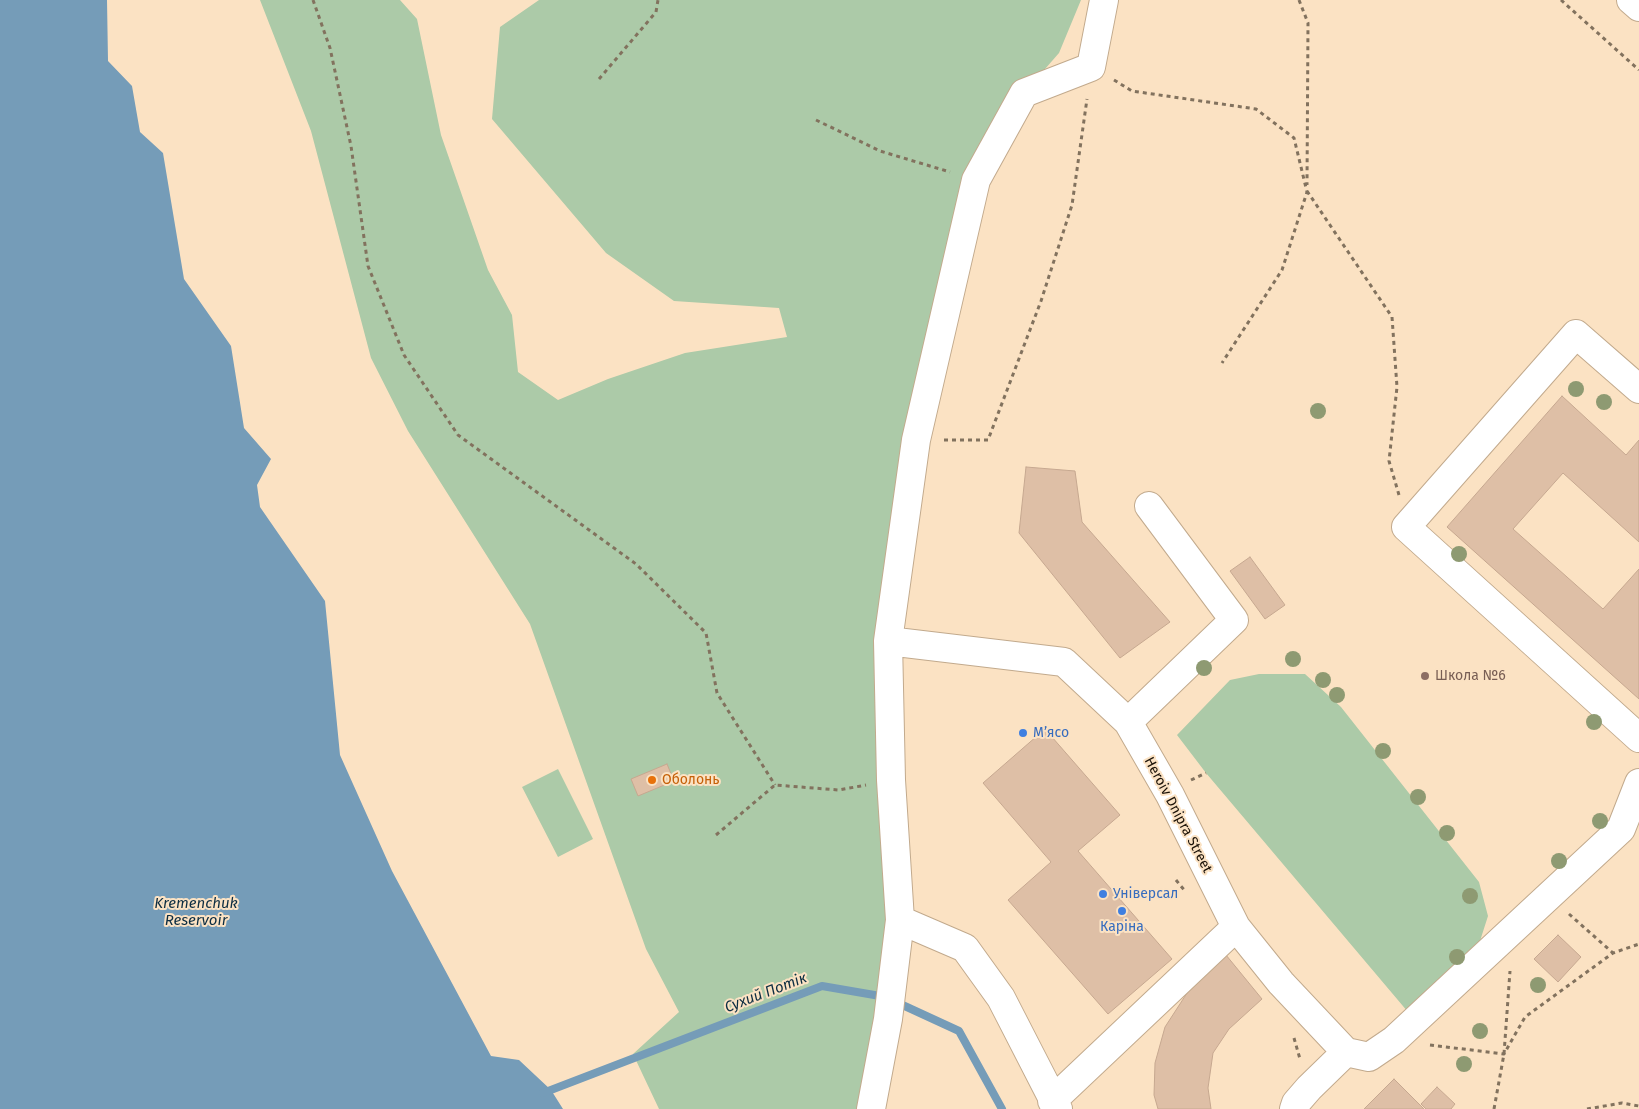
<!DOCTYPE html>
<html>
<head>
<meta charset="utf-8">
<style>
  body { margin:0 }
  canvas { display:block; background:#fbe2c3 }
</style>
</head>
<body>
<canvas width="1639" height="1109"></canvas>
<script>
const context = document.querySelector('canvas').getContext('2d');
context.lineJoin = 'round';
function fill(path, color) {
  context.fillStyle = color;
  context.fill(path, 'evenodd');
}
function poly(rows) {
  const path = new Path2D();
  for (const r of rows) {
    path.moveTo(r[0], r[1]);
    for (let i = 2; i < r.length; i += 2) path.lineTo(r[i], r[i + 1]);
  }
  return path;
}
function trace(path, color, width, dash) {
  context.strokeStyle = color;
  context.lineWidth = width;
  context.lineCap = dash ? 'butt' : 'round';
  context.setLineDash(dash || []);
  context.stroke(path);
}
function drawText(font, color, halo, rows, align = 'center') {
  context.font = font + ' "Fira Sans",sans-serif';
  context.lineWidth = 4;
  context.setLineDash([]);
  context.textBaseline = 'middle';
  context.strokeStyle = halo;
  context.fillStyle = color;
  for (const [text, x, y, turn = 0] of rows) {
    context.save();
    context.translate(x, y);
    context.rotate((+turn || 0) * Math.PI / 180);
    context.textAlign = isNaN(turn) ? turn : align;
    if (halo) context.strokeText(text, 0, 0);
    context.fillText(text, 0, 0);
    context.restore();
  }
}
const green = poly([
  [260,0,400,0,417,19,441,135,488,270,512,315,518,372,558,400,608,379,685,353,787,337,779,308,674,301,606,253,492,119,500,27,539,0,1081,0,1059,53,1024,93,976,180,888,641,900,920,871,1109,659,1109,633,1054,679,1012,646,949,530,624,408,431,371,358,311,131],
  [1259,674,1305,674,1341,707,1479,882,1488,916,1480,941,1444,980,1408,1012,1206,773,1177,735,1230,680],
  [558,769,593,839,558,857,522,787]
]);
const water = poly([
  [0,0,107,0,108,61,132,86,140,132,163,153,184,279,231,346,244,428,271,459,257,485,260,507,325,601,340,755,392,871,491,1056,519,1060,551,1090,563,1109,0,1109]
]);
const stream = poly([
  [896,1002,959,1031,1002,1109],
  [543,1093,822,986,886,997]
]);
const building = poly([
  [1562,396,1626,455,1639,440,1639,542,1563,473,1513,529,1603,609,1639,569,1639,699,1447,527,1562,396],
  [1026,467,1075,471,1082,522,1170,622,1120,658,1019,533,1026,467],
  [1250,557,1285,605,1265,619,1230,571,1250,557],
  [1045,729,1120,815,1078,851,1172,959,1108,1014,1008,900,1051,862,983,783,1045,729],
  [667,764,674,781,638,796,631,779,667,764],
  [1558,935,1581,957,1558,982,1534,959,1558,935],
  [1226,955,1262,999,1229,1029,1213,1053,1208,1088,1211,1109,1158,1109,1154,1095,1155,1063,1165,1027,1189,990,1226,955],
  [1394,1079,1424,1109,1364,1109,1394,1079],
  [1437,1087,1455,1104,1451,1109,1426,1109,1421,1104,1437,1087]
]);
const path = poly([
  [313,0,330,48,351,146,368,266,404,355,458,435,636,564,706,633,717,693,775,785],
  [1299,0,1308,23,1307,185],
  [1561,0,1639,70],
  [599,79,656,12,658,0],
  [1114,80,1132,91,1256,109,1294,138,1307,192,1282,270,1222,363],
  [816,120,880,151,950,172],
  [1307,191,1392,317,1397,387,1389,461,1399,495],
  [944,440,988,440,1041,301,1072,205,1087,99],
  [1191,780,1206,773],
  [716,835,775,785,839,790,866,785],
  [1176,880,1185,891],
  [1569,914,1613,953],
  [1294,1038,1300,1059],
  [1430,1045,1504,1054,1525,1017,1613,953,1639,944],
  [1494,1109,1504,1054,1510,971],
  [1587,1109,1622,1103,1639,1106]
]);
const minor = poly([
  [1631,0,1639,7],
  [1639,389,1576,334,1406,527,1639,738],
  [888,641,1064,662,1128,722,1170,795,1236,927,1281,983,1346,1052,1309,1088,1296,1103,1294,1109],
  [1128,722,1234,620,1149,506],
  [900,920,965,948,1001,998,1058,1109],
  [1346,1052,1369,1057,1394,1040,1621,829,1639,783],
  [1052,1101,1236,927],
  [871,1109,888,1019,900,920,891,780,888,641,916,440,976,180,1024,93,1091,67,1104,0]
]);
const trees = [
  [1576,389],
  [1604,402],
  [1318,411],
  [1459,554],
  [1293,659],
  [1204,668],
  [1323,680],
  [1337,695],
  [1594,722],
  [1383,751],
  [1418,797],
  [1600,821],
  [1447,833],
  [1559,861],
  [1470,896],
  [1457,957],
  [1538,985],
  [1480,1031],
  [1464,1064]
];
const markers = [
  [1425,676,5,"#8d6e63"],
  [1023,733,5,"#3f7fe0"],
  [652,780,5,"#e8710a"],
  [1103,894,5,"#3f7fe0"],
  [1122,911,5,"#3f7fe0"]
];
const educationNames = [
  ["Школа №6",1435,676]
];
const shopNames = [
  ["М’ясо",1033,733],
  ["Універсал",1113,894],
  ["Каріна",1122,927,"center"]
];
const foodNames = [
  ["Оболонь",662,780]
];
const streetNames = [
  ["Heroiv Dnipra Street",1178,815,62]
];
const waterNames = [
  ["Kremenchuk",196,904],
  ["Reservoir",196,921],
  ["Сухий Потік",766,993,-21]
];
fill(green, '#accaa8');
fill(water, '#759cb8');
trace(stream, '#759cb8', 8);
fill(building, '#debfa6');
trace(building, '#c6a890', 1);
trace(minor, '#c2aa8d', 30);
trace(path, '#82725e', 3, [4, 4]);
trace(minor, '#fff', 28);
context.fillStyle = '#8e9a72';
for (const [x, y] of trees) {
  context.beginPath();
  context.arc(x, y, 8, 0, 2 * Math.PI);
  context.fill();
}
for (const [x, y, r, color] of markers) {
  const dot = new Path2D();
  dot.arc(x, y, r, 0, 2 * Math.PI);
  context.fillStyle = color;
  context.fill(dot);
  trace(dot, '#fbe2c3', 2);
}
drawText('14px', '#785e54', '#fbe2c3', educationNames, 'left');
drawText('14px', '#366cbe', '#fbe2c3', shopNames, 'left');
drawText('14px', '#c56008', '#fbe2c3', foodNames, 'left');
drawText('14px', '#1a1107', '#fbe2c3', streetNames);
drawText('italic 15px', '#0c2d42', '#fbe2c3', waterNames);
</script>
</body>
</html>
